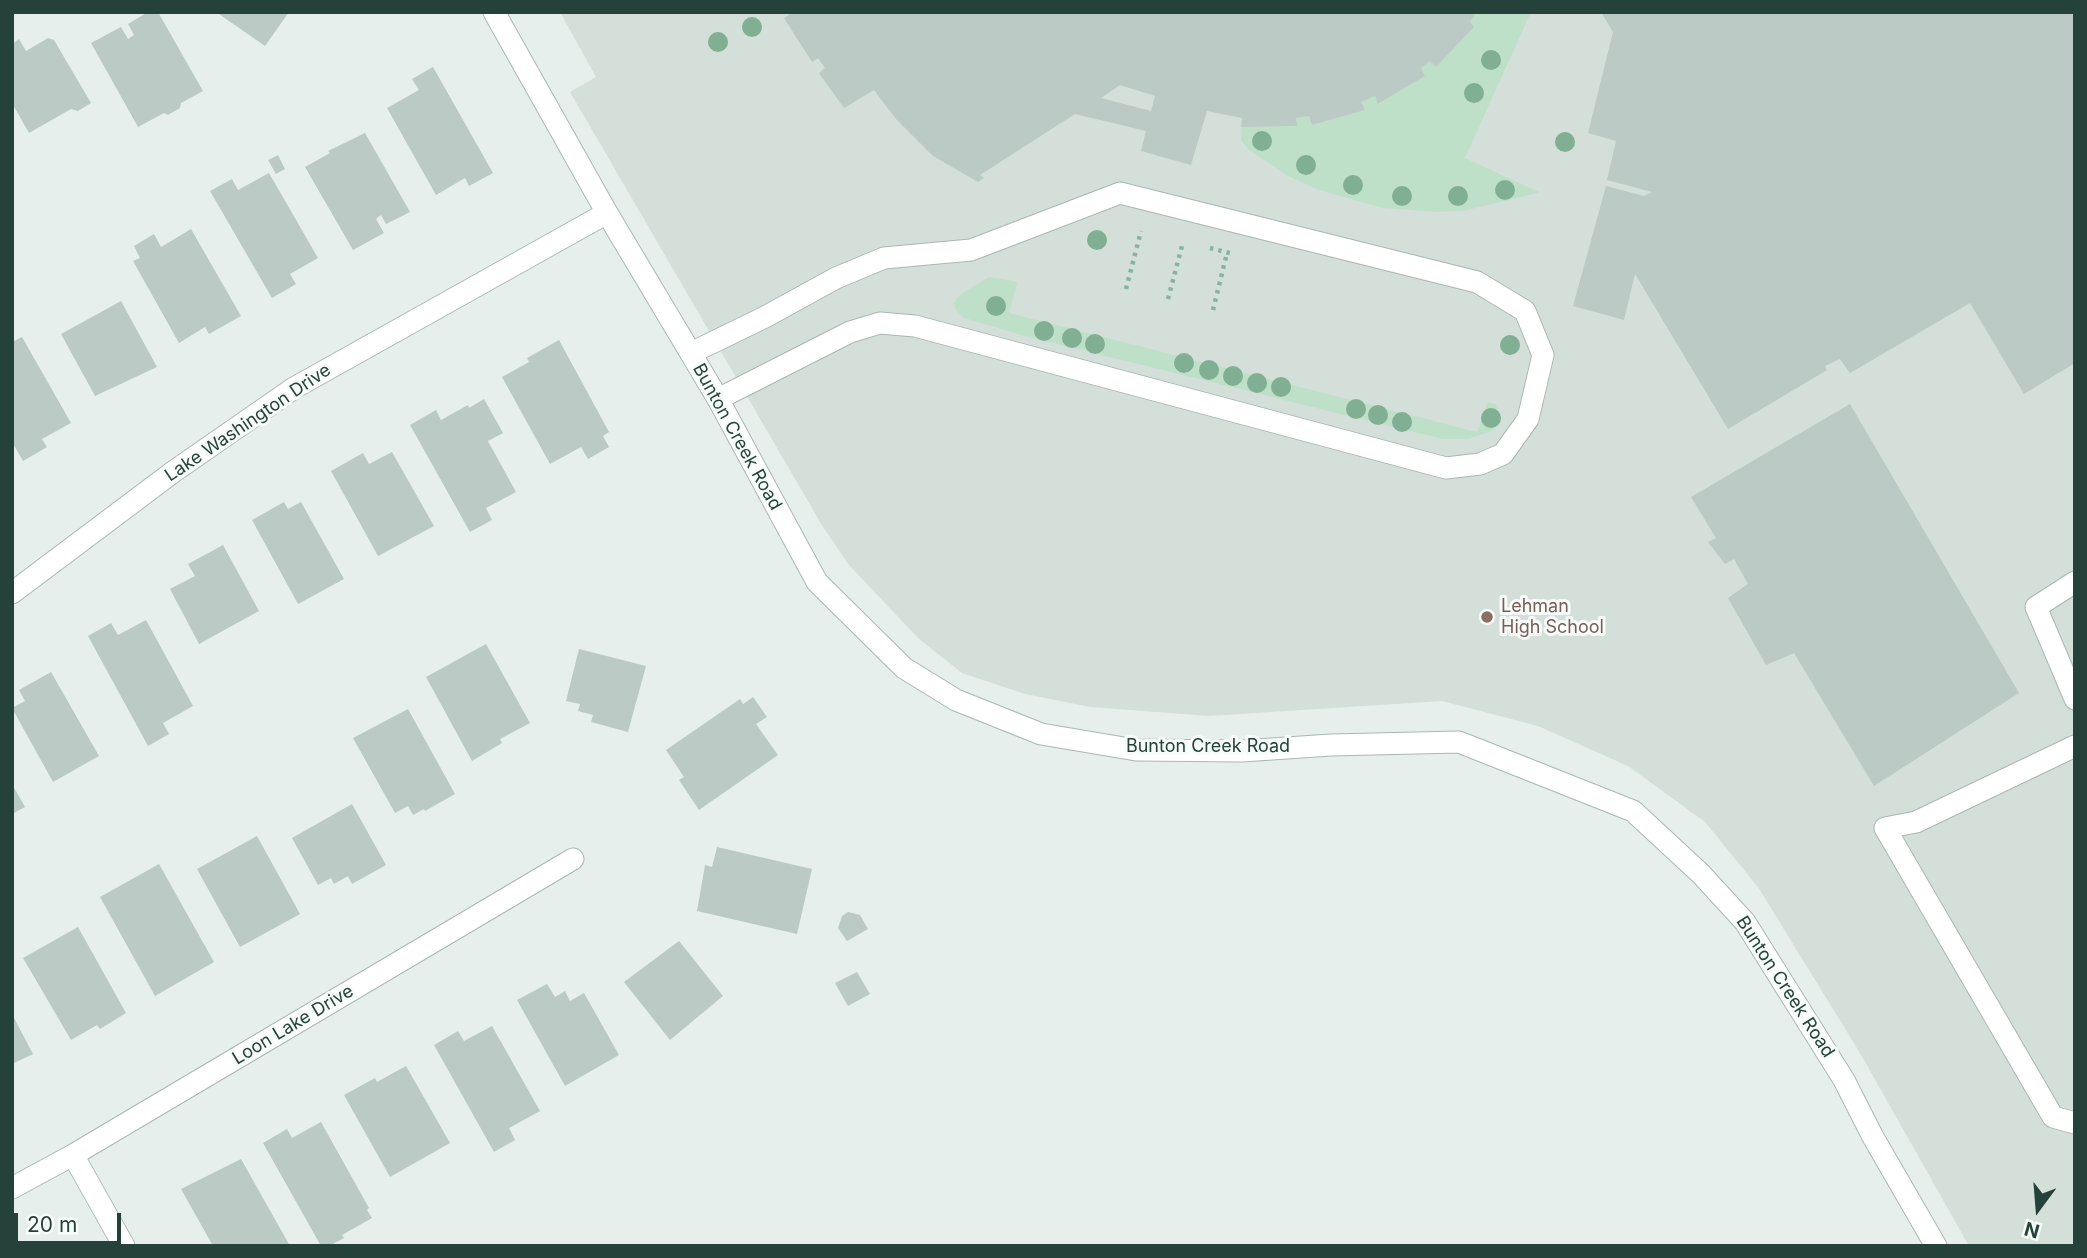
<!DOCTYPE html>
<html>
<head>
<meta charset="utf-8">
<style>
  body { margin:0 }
  #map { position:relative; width:2087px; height:1258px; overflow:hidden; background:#e6efeb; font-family:Inter,sans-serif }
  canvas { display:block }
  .frame { position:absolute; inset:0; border:14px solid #24423a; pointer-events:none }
  .north { position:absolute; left:2003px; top:1174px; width:70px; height:70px; -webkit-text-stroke:5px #f7fbf9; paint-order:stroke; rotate:196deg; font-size:19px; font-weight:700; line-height:28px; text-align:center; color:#24423a }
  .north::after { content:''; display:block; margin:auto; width:24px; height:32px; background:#24423a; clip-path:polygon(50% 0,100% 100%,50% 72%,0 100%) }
  .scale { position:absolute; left:14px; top:1213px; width:107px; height:32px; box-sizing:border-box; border:4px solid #24423a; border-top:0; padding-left:9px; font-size:21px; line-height:24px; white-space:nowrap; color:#24423a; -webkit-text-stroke:5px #f7fbf9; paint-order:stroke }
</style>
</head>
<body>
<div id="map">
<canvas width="2087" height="1258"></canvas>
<div class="frame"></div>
<div class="north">N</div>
<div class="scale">20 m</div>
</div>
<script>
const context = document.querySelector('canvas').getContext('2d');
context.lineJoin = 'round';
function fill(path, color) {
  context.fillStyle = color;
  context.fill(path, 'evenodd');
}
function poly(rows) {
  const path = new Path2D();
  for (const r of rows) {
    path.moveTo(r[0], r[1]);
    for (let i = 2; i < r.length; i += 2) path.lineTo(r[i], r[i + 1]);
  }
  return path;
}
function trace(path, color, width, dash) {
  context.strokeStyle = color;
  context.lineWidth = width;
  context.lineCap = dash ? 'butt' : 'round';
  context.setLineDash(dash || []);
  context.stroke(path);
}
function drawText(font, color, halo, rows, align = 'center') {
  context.font = font + ' Inter,sans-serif';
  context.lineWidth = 6;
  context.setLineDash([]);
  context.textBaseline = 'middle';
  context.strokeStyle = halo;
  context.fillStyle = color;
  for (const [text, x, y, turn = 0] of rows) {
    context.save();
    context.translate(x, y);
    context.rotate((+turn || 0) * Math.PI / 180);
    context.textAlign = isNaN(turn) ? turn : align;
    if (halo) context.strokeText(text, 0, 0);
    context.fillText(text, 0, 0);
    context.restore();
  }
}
const built = poly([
  [560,12,2075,12,2075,1246,1969,1246,1860,1053,1758,887,1705,822,1628,766,1538,726,1442,701,1209,716,1090,707,1025,694,962,673,918,638,849,565,823,527,570,92,596,77]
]);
const green = poly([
  [1476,12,1483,14,1531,12,1465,158,1539,192,1538,193,1463,211,1436,212,1383,208,1319,190,1288,176,1248,149,1241,140,1242,127,1296,126,1296,118,1309,116,1312,125,1364,110,1361,102,1375,96,1379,104,1425,76,1421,68,1430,61,1437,66,1474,27,1470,22],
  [989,277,1015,281,1017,284,1009,313,1477,432,1488,402,1495,404,1497,407,1499,420,1492,431,1468,439,1442,439,1025,336,964,318,956,310,954,304,957,298,964,292]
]);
const building = poly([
  [148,12,158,12,203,91,181,103,180,108,168,115,164,113,138,127,91,43,121,27,128,39,134,35,128,24],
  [216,12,289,12,265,46],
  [793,12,1476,12,1470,22,1474,27,1436,67,1430,61,1421,68,1425,76,1378,104,1375,96,1361,102,1365,110,1312,125,1309,116,1296,118,1297,126,1241,127,1242,118,1207,111,1191,165,1141,151,1146,131,1075,114,980,175,984,178,978,182,933,156,896,119,874,90,844,108,819,73,825,68,818,58,812,62,784,18],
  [1120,85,1155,96,1151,111,1101,98],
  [1601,12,2075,12,2075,363,2024,394,1970,303,1850,373,1840,359,1825,366,1827,370,1728,429,1635,274,1624,320,1573,306,1606,186,1644,196,1652,192,1607,180,1616,141,1588,133,1613,32],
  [48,38,54,40,91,103,78,111,71,109,29,133,12,103,12,44,19,39,26,51],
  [433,67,493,173,469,186,465,178,436,195,387,108,419,90,412,79],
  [365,133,410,212,386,224,381,215,376,219,384,233,353,250,305,167,330,153,328,151],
  [278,155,285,169,276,174,268,160],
  [269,173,318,258,290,274,296,284,272,298,210,191,232,179,238,190],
  [191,229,241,316,209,334,205,327,179,343,133,261,140,258,134,246,154,234,161,247],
  [121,301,157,367,95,396,61,334],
  [22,337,71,423,42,439,47,447,23,461,12,442,12,342],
  [559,340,609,432,603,436,609,447,588,459,581,447,550,464,502,377,529,362,527,358],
  [484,399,503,433,488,441,516,492,486,508,492,520,470,532,410,425,436,410,441,420,468,405,469,408],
  [1850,404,2019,693,1874,786,1794,653,1766,665,1728,598,1748,584,1734,559,1725,564,1708,542,1716,538,1691,497],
  [392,452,434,526,378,556,331,471,363,453,369,464],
  [284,502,288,509,301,502,344,579,298,604,252,520],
  [223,545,259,611,199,644,170,589,195,576,188,564],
  [146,620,193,706,163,723,169,734,148,746,88,636,111,623,118,635],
  [486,644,530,723,500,739,502,743,472,761,426,677],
  [579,649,646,666,628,732,591,722,593,715,578,711,580,704,566,701],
  [51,672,99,756,53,782,12,708,25,701,19,690],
  [753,697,767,717,756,724,778,755,699,810,679,780,684,777,666,750,740,699,743,704],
  [408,709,455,794,425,811,424,809,413,815,408,806,395,813,353,738],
  [12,784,25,807,12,814],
  [352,804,386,865,352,884,348,876,334,884,331,878,318,885,292,838],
  [257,836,300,914,240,947,197,869],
  [717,847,812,869,797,934,697,911,705,865,712,867],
  [159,864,214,962,155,996,100,897],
  [848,912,860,915,868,929,847,941,838,928,842,916],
  [78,927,126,1013,100,1029,97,1025,71,1040,23,958],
  [679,941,723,996,670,1040,624,982],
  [857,972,870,994,848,1006,835,983],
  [547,984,555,997,565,991,570,1001,584,993,619,1055,565,1086,517,1000],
  [12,1014,33,1054,12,1064],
  [492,1026,540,1111,509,1128,515,1140,494,1152,434,1045,458,1031,464,1041],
  [406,1066,450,1143,390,1177,344,1095,375,1078,377,1082],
  [321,1122,369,1208,367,1210,372,1218,342,1235,344,1238,329,1246,321,1246,263,1143,287,1129,292,1138],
  [241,1159,290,1246,213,1246,181,1189]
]);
const path = poly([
  [1210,248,1233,254],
  [1126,289,1141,231],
  [1168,299,1183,242],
  [1213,310,1227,253]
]);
const service = poly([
  [691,353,765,317,836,278,884,258,971,250,1120,193,1477,282,1525,311,1543,355,1528,419,1503,454,1480,464,1446,468,915,326,880,323,850,332,718,399],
  [2075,582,2036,607,2075,699],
  [2075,746,1916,822,1885,828,2053,1117,2075,1123]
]);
const minor = poly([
  [12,593,173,472,294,388,607,213],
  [73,1155,124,1246],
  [12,1188,73,1155,573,859]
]);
const tertiary = poly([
  [494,12,607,213,718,399,817,582,904,668,956,700,1041,734,1136,750,1242,751,1331,745,1459,742,1633,811,1701,874,1745,922,1844,1080,1873,1137,1936,1246]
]);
const trees = [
  [752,27],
  [718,42],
  [1491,60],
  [1474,93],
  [1262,141],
  [1565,142],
  [1306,165],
  [1353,185],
  [1505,190],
  [1402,196],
  [1458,196],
  [1097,240],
  [996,306],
  [1044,331],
  [1072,338],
  [1095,344],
  [1510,345],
  [1184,363],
  [1209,370],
  [1233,376],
  [1257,383],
  [1281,387],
  [1356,409],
  [1378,415],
  [1491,418],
  [1402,422]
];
const markers = [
  [1487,617,7,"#8d6e63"]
];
const streetNames = [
  ["Lake Washington Drive",248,423,-34],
  ["Bunton Creek Road",737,437,61],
  ["Bunton Creek Road",1208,747],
  ["Bunton Creek Road",1785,987,57],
  ["Loon Lake Drive",293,1025,-31]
];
const educationNames = [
  ["Lehman",1501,607],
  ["High School",1501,628]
];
fill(built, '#d4dfda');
fill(green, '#bfe0c8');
fill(building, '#bbcac4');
trace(service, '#a8b8b2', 23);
trace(minor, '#a8b8b2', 23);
trace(tertiary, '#a8b8b2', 23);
trace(path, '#86b3a5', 4.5, [3.5, 5]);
trace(service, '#fff', 21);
trace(minor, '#fff', 21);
trace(tertiary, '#fff', 21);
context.fillStyle = '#80af93';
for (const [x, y] of trees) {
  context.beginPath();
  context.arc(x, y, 10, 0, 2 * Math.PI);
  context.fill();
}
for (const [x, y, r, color] of markers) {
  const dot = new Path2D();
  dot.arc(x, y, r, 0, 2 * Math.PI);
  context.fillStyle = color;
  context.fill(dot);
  trace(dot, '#f7fbf9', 2.5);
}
drawText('18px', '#24423a', '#f7fbf9', streetNames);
drawText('18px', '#785e54', '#f7fbf9', educationNames, 'left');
</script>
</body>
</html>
